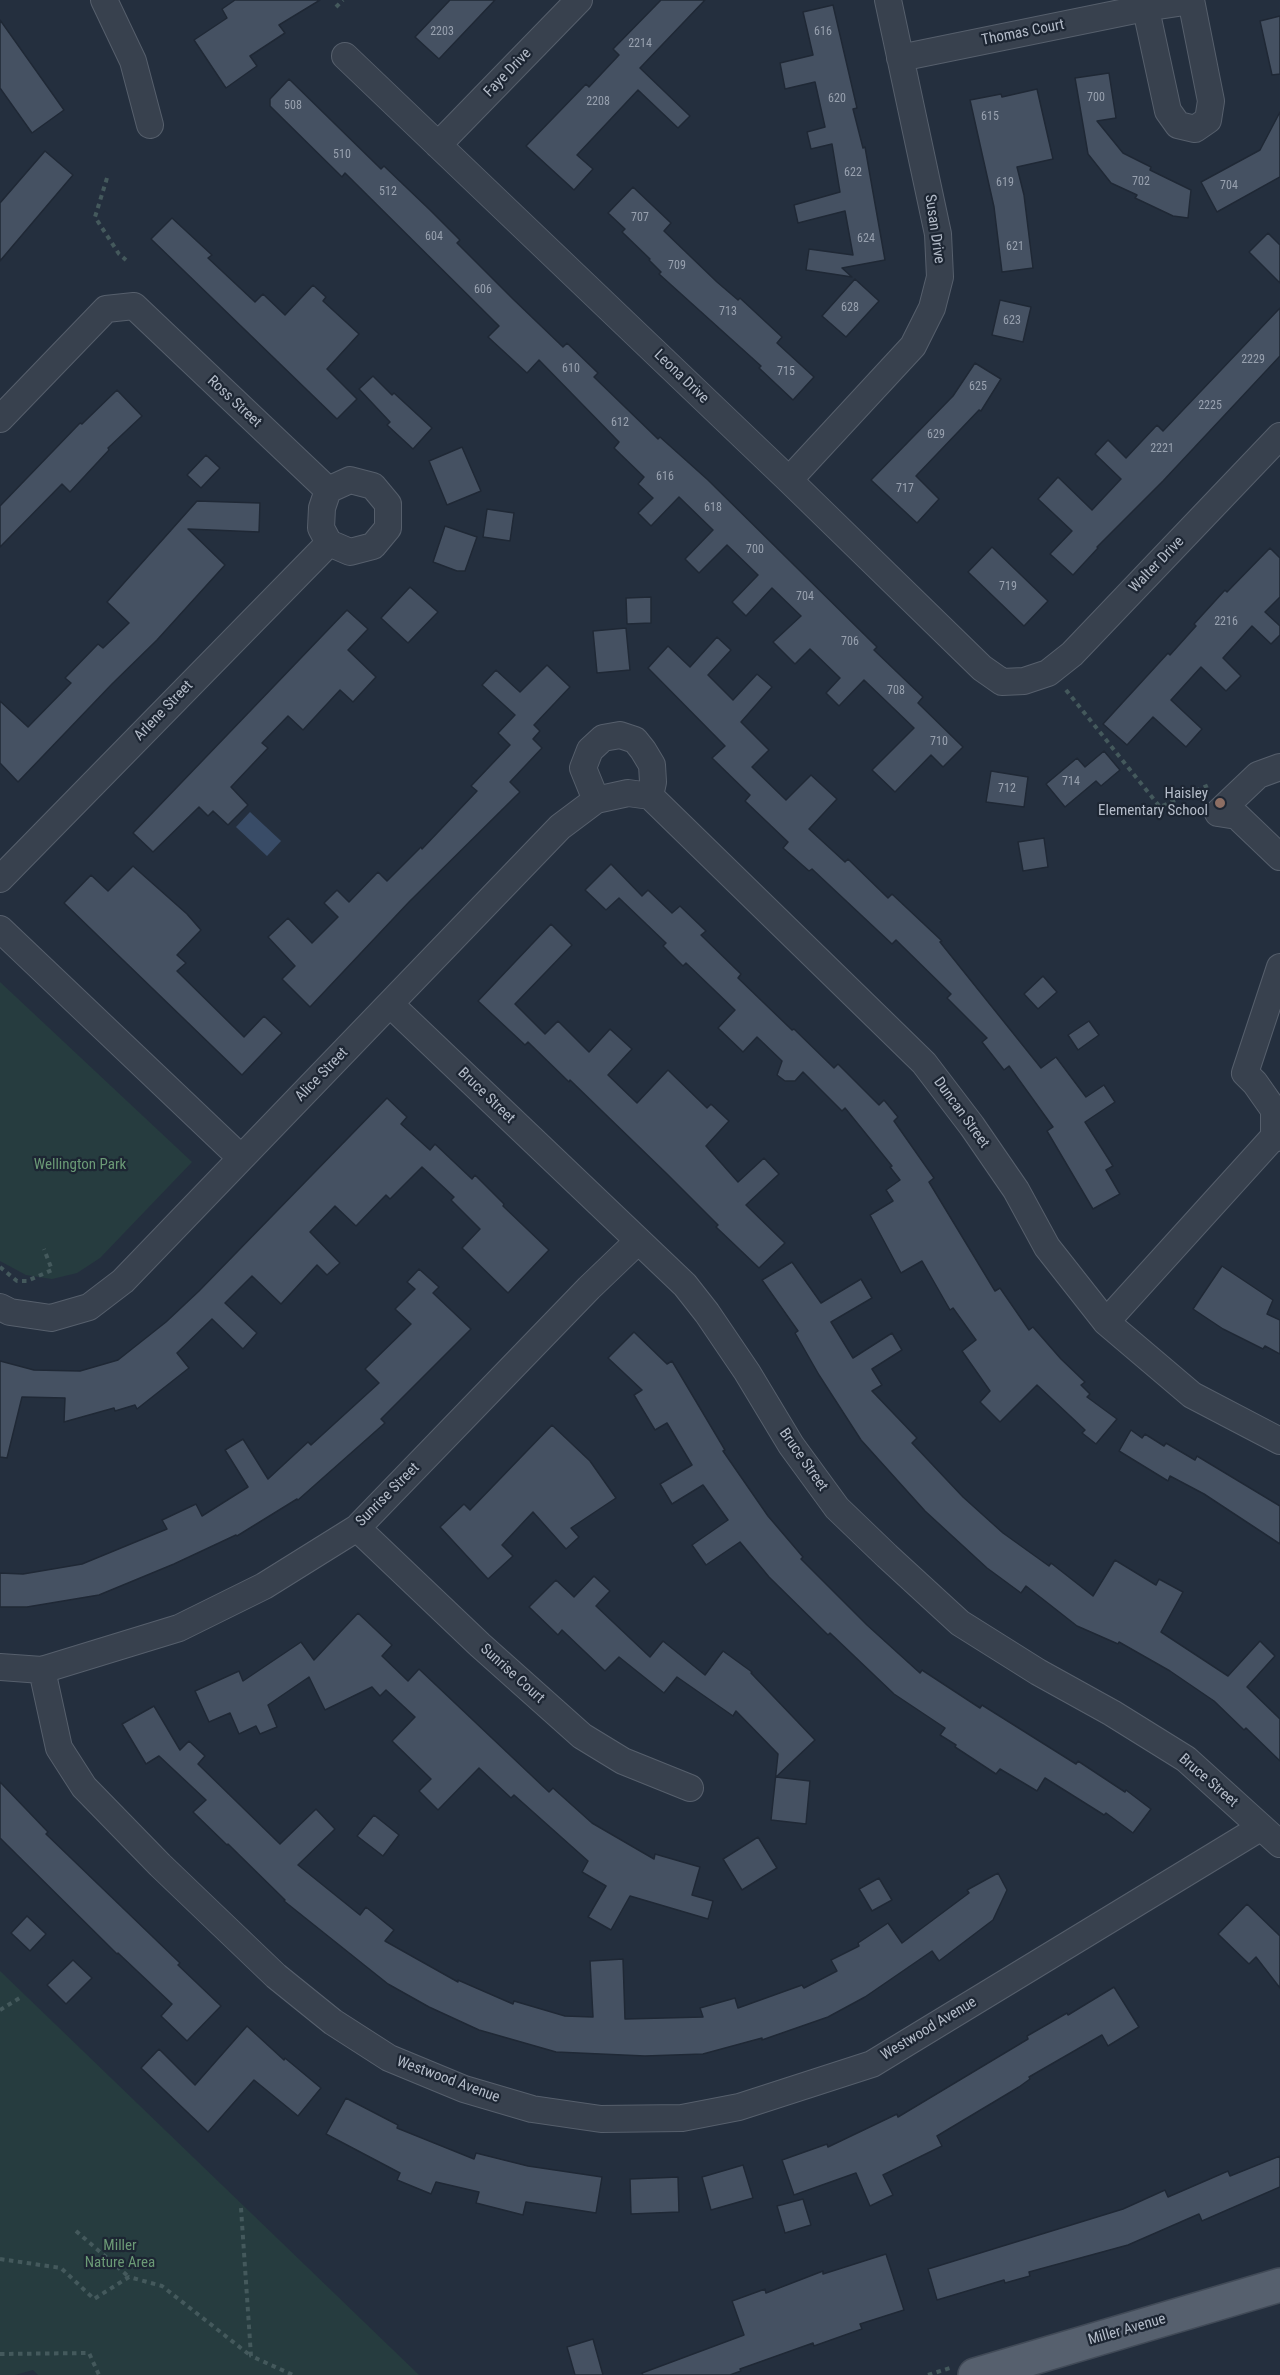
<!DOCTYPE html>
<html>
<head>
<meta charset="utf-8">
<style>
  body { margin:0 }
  canvas { display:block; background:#242f3e }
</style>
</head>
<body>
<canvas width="1280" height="2375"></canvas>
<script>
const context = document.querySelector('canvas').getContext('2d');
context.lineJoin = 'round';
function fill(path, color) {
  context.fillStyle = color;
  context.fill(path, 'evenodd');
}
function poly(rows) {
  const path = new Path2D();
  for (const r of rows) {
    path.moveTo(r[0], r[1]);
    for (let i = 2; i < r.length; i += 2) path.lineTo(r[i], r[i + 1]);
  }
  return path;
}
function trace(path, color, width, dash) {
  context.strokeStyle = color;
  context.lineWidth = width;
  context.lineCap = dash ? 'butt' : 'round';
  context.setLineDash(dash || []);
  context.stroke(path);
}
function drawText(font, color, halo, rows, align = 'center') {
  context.font = font + ' "Roboto Condensed",sans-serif';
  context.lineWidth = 4.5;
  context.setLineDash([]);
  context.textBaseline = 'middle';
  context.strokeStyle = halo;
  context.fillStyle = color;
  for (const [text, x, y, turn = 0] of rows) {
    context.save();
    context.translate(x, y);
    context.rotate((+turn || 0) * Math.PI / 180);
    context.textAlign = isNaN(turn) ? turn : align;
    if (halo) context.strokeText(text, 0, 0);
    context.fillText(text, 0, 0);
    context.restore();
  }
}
const green = poly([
  [0,982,192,1162,100,1258,77,1273,52,1279,26,1275,0,1261],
  [0,1971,419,2375,38,2375,33,2370,15,2375,0,2375]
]);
const water = poly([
  [250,812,281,841,267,856,236,827]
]);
const building = poly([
  [235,0,320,0,279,25,285,33,250,56,257,66,226,88,194,40,227,18,222,9,235,0],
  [450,0,495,0,439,59,415,37,450,0],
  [661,0,705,0,640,68,690,116,678,128,638,90,577,155,593,169,574,190,526,146,586,84,589,87,619,55,613,49,661,0],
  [833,5,857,108,853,109,863,148,865,147,885,260,842,268,852,277,806,270,809,249,853,255,845,211,798,223,794,205,840,192,832,144,811,149,807,132,825,127,815,82,785,89,780,63,813,55,803,12,833,5],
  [1280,16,1280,74,1272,75,1260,21,1280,16],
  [0,20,64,110,32,133,0,88,0,20],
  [1109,73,1116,118,1097,121,1123,153,1151,167,1150,170,1191,190,1188,218,1173,216,1135,198,1137,195,1111,183,1088,154,1075,78,1109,73],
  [289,79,381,169,384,166,430,210,460,240,457,243,513,299,563,347,567,343,598,373,594,377,658,439,660,437,708,480,877,647,874,650,923,697,918,703,963,747,943,767,931,755,895,792,872,770,914,728,864,680,839,706,826,693,840,678,810,649,795,664,773,642,801,616,772,588,746,616,732,602,758,575,727,545,699,573,685,559,713,530,679,497,651,526,638,513,653,498,638,484,644,477,614,448,619,442,539,360,527,373,488,337,499,326,345,173,342,177,270,106,270,99,289,79],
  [1037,89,1053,159,1017,167,1024,195,1033,268,1002,272,994,207,970,100,1001,94,1002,97,1037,89],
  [1280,112,1280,177,1217,212,1201,182,1260,150,1280,112],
  [45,151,73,175,0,261,0,203,45,151],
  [633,187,671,223,664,231,717,282,738,300,740,298,782,337,777,343,814,377,793,400,759,368,761,366,659,274,661,272,649,260,650,259,622,232,625,229,608,213,633,187],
  [172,218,212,255,208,258,255,302,263,294,285,315,313,285,326,297,323,301,359,334,327,369,357,399,337,419,151,239,172,218],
  [1268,233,1280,245,1280,283,1249,252,1268,233],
  [855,279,879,301,846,337,822,316,855,279],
  [1000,300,1031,307,1023,342,992,335,1000,300],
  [1280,308,1280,356,1163,481,1097,547,1098,548,1073,575,1050,554,1072,531,1038,499,1058,477,1092,510,1121,479,1095,454,1108,440,1126,458,1157,425,1163,431,1280,308],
  [975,363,1001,379,981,411,979,410,916,476,939,499,917,523,871,480,953,396,975,363],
  [373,376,392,395,394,393,432,428,413,449,387,425,390,422,359,389,373,376],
  [117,390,142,416,108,448,109,450,70,492,62,484,0,547,0,506,80,423,82,424,117,390],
  [462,447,481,491,447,505,429,461,462,447],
  [206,455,220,468,201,488,187,475,206,455],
  [197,501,260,503,259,532,188,529,225,565,157,640,112,684,18,782,0,763,0,701,28,727,71,683,65,678,98,644,103,648,129,623,107,602,197,501],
  [487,509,514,513,510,541,483,537,487,509],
  [445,526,477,537,465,571,457,571,433,562,445,526],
  [992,547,1048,601,1024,626,968,572,992,547],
  [1270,548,1280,558,1280,597,1265,612,1280,626,1280,635,1271,644,1252,626,1223,658,1241,676,1226,691,1201,667,1171,700,1202,729,1186,747,1153,717,1127,745,1103,724,1168,653,1170,655,1196,626,1194,624,1225,590,1227,592,1270,548],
  [410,587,438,612,408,643,381,618,410,587],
  [651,597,651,623,627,624,626,598,651,597],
  [347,610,368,629,348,650,376,677,353,702,340,690,303,730,288,716,262,743,268,748,231,787,248,805,228,825,213,811,208,816,199,807,153,852,133,833,347,610],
  [626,628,630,670,597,673,593,631,626,628],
  [717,637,731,650,708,675,733,700,757,674,772,687,741,722,769,750,752,767,786,800,811,775,837,799,809,829,845,862,848,859,888,898,892,894,942,941,940,942,1041,1068,1056,1057,1086,1097,1104,1085,1115,1102,1085,1122,1113,1166,1106,1170,1120,1194,1093,1209,1047,1131,1053,1127,1009,1066,1004,1070,982,1042,987,1038,947,998,951,994,896,940,892,944,812,869,809,871,783,848,788,842,745,801,750,795,712,758,725,746,648,668,668,646,690,667,717,637],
  [547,665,570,687,534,725,540,731,533,739,542,748,510,782,520,792,409,902,310,1007,282,979,295,966,268,937,288,918,312,943,338,917,324,903,337,890,349,902,378,872,387,881,421,847,422,849,477,791,471,786,510,745,498,733,515,715,482,685,496,670,520,692,547,665],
  [1104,751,1120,770,1101,786,1096,781,1065,807,1046,784,1077,758,1085,767,1104,751],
  [991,771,1028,777,1024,807,986,802,991,771],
  [1044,838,1048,867,1023,871,1018,842,1044,838],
  [611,864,642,896,648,890,672,913,680,906,706,931,701,935,741,974,738,978,792,1030,794,1029,834,1068,838,1064,879,1105,884,1100,898,1117,894,1121,934,1178,929,1182,995,1291,1000,1288,1029,1330,1033,1327,1061,1359,1085,1382,1081,1385,1090,1394,1087,1397,1117,1419,1096,1444,1082,1433,1085,1430,1037,1385,1000,1422,980,1402,990,1391,962,1351,976,1340,953,1308,950,1310,922,1261,901,1273,870,1215,893,1201,886,1190,900,1180,890,1167,892,1166,845,1108,842,1111,803,1072,795,1081,785,1081,777,1075,782,1061,757,1037,743,1052,718,1028,735,1010,686,963,683,966,663,946,666,943,619,898,606,910,585,890,611,864],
  [133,866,187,914,201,930,177,955,186,963,177,971,244,1037,264,1016,282,1033,242,1075,64,903,91,875,108,891,133,866],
  [551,924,572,945,515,1004,545,1034,558,1021,589,1052,610,1029,632,1049,608,1075,637,1103,668,1070,707,1108,711,1104,729,1121,706,1146,738,1182,764,1158,779,1174,746,1205,785,1243,759,1268,716,1227,718,1225,667,1174,570,1080,569,1082,528,1042,525,1045,478,1001,551,924],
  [1043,976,1057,992,1038,1009,1024,994,1043,976],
  [1089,1021,1099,1035,1078,1050,1068,1035,1089,1021],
  [387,1098,407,1117,401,1124,430,1150,435,1144,472,1179,475,1175,504,1204,503,1206,549,1250,508,1293,462,1248,480,1229,451,1200,454,1197,422,1167,390,1199,386,1195,356,1226,335,1206,310,1232,340,1263,327,1275,317,1265,281,1304,252,1276,225,1303,257,1333,243,1349,212,1319,177,1353,189,1368,137,1409,135,1405,115,1411,114,1408,64,1422,65,1398,22,1397,7,1458,0,1457,0,1361,34,1370,80,1371,118,1360,166,1322,199,1291,387,1098],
  [792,1262,821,1303,861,1279,872,1298,831,1322,853,1358,892,1333,902,1350,872,1369,882,1385,872,1391,917,1438,912,1443,963,1497,1003,1533,1049,1566,1051,1563,1093,1596,1115,1560,1156,1585,1159,1579,1183,1592,1161,1632,1228,1676,1260,1641,1275,1656,1247,1687,1280,1719,1280,1761,1246,1728,1244,1730,1214,1701,1170,1671,1119,1642,1118,1644,1077,1626,1026,1586,1021,1593,987,1568,925,1511,861,1440,819,1375,795,1333,798,1331,762,1280,792,1262],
  [1222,1266,1273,1300,1267,1314,1280,1320,1280,1354,1265,1346,1263,1349,1223,1329,1193,1309,1222,1266],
  [419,1269,439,1287,433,1293,471,1329,381,1419,385,1423,298,1500,297,1499,237,1536,236,1535,174,1564,99,1595,27,1607,0,1607,0,1573,23,1574,82,1564,167,1529,162,1520,196,1504,202,1516,248,1487,225,1450,243,1439,268,1479,308,1442,311,1445,379,1383,365,1369,411,1324,395,1309,415,1289,407,1282,419,1269],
  [634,1332,667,1364,672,1361,725,1450,723,1451,768,1516,803,1557,801,1559,867,1625,920,1673,922,1670,980,1708,982,1705,1076,1764,1078,1761,1125,1792,1126,1790,1151,1809,1133,1833,1106,1813,1104,1815,1045,1778,1037,1791,1000,1769,996,1774,955,1747,956,1745,940,1735,945,1728,894,1694,830,1633,828,1635,769,1577,740,1542,706,1565,692,1545,728,1520,703,1485,672,1504,660,1484,692,1465,667,1423,655,1430,634,1395,642,1390,608,1358,634,1332],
  [552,1425,590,1461,616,1498,571,1528,579,1537,566,1549,533,1512,502,1545,513,1556,488,1579,440,1527,464,1504,470,1510,552,1425],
  [1131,1430,1142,1438,1145,1434,1164,1446,1166,1443,1195,1460,1197,1456,1280,1506,1280,1544,1204,1494,1170,1476,1168,1481,1119,1451,1131,1430],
  [594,1576,610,1591,596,1606,650,1657,663,1641,705,1675,723,1651,752,1672,751,1673,815,1740,776,1777,810,1781,806,1824,771,1820,778,1754,736,1711,733,1716,677,1677,664,1693,619,1657,605,1671,562,1630,558,1635,529,1607,556,1580,574,1597,594,1576],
  [358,1613,392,1645,382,1656,408,1681,419,1669,549,1792,553,1788,592,1823,654,1859,655,1854,700,1867,692,1895,713,1901,708,1919,630,1896,611,1930,588,1917,606,1886,582,1872,588,1861,514,1795,511,1798,479,1768,438,1810,419,1791,431,1779,392,1741,415,1717,386,1690,380,1696,372,1687,325,1710,309,1677,268,1705,277,1727,260,1734,256,1726,239,1734,230,1713,209,1722,195,1691,239,1671,243,1681,301,1642,314,1660,358,1613],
  [154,1706,180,1750,189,1741,205,1756,198,1764,280,1844,316,1809,335,1829,298,1865,360,1915,366,1907,394,1930,385,1941,458,1982,458,1980,513,2004,514,2001,565,2016,593,2017,590,1961,623,1959,625,2019,703,2017,700,2008,735,1998,738,2008,802,1985,804,1988,837,1971,831,1960,859,1946,858,1943,888,1923,902,1943,969,1893,967,1890,998,1873,1007,1890,993,1920,939,1961,932,1951,865,1997,828,2017,762,2040,762,2038,703,2054,645,2056,556,2052,479,2030,429,2007,388,1984,284,1901,285,1900,228,1844,227,1845,193,1812,206,1800,159,1756,146,1764,122,1724,154,1706],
  [0,1782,48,1832,46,1834,180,1963,178,1965,221,2006,187,2041,161,2016,172,2004,118,1953,117,1954,0,1838,0,1782],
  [374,1815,399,1835,383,1856,357,1836,374,1815],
  [758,1837,777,1868,742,1890,723,1859,758,1837],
  [879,1878,892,1900,872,1911,859,1889,879,1878],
  [1247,1904,1280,1936,1280,1988,1256,1957,1249,1964,1218,1934,1247,1904],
  [27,1916,46,1934,30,1951,11,1933,27,1916],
  [73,1960,92,1978,66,2004,47,1985,73,1960],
  [1114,1987,1139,2027,1108,2046,1102,2035,1029,2077,1030,2079,1019,2087,937,2136,942,2146,883,2175,893,2195,870,2206,856,2173,794,2195,782,2160,827,2144,828,2147,897,2114,898,2117,1028,2039,1027,2036,1067,2013,1068,2015,1114,1987],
  [247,2026,284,2060,285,2058,321,2088,298,2116,254,2080,208,2132,141,2068,159,2049,195,2085,247,2026],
  [346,2098,398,2125,397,2128,474,2159,476,2153,528,2166,602,2177,596,2213,526,2202,523,2215,476,2203,479,2192,436,2182,431,2194,397,2180,400,2173,326,2134,346,2098],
  [1280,2156,1280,2187,1202,2221,1199,2214,1128,2245,1029,2272,1030,2276,1005,2283,1004,2280,937,2300,928,2269,1123,2209,1165,2190,1168,2197,1228,2171,1230,2176,1280,2156],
  [743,2165,753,2198,711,2210,702,2177,743,2165],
  [678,2177,679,2212,631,2214,630,2179,678,2177],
  [803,2199,811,2225,785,2233,777,2206,803,2199],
  [886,2254,904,2310,860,2324,862,2329,814,2346,813,2343,740,2369,741,2371,730,2375,643,2375,642,2373,744,2335,732,2301,765,2289,766,2293,823,2271,823,2274,886,2254],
  [593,2339,603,2375,575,2375,567,2347,593,2339]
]);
const path = poly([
  [336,7,343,0],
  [107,178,95,217,119,254,126,260],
  [1066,690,1160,807,1211,784],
  [0,1267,17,1281,27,1281,52,1270,44,1249],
  [0,2010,23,1996],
  [241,2208,251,2356,293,2375],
  [76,2231,129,2277],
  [0,2259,61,2268,94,2299,129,2277,162,2286,251,2356],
  [0,2354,89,2353,99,2375],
  [928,2375,950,2368]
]);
const minor = poly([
  [104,0,133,61,150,125],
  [1144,0,1168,111,1178,125,1195,129,1208,120,1211,101,1191,0],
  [345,56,789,480,982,668,1002,682,1024,681,1048,673,1072,654,1280,436],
  [900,58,1145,8,1191,1],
  [438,145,579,0],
  [0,419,106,309,134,306,328,490],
  [789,480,913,346,932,308,940,277,938,234,888,0],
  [328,490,350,480,373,486,388,504,388,528,373,546,350,552,329,543],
  [596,800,583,768,590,750,603,738,620,735,635,740,643,750,652,765,653,782,650,796],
  [1218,813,1237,816,1280,857],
  [1218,813,1258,775,1280,767],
  [0,879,329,543,321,528,322,508,328,490],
  [0,929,241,1158],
  [390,1004,685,1285,707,1313,747,1372,791,1445,837,1508,887,1556,960,1623,1038,1672,1112,1713,1186,1759,1280,1844],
  [1274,1139,1274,1110,1255,1083,1245,1073,1280,967],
  [0,1307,10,1312,51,1318,89,1307,123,1281,560,827,596,800,628,793,650,796,924,1063,972,1126,1016,1190,1047,1247,1106,1322,1192,1395,1280,1441],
  [1106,1322,1280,1130],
  [357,1528,480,1645,582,1736,623,1761,690,1788],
  [0,1667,42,1670,179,1628,264,1586,357,1528,589,1288,638,1241],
  [42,1670,59,1748,84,1787,160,1865,276,1976,333,2022,389,2058,464,2089,532,2109,601,2119,682,2118,739,2107,872,2064,1260,1828]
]);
const major = poly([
  [975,2375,1280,2285]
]);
const markers = [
  [1220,803,6,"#8d6e63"]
];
const numberNames = [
  ["2203",442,32],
  ["616",823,32],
  ["2214",640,44],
  ["700",1096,98],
  ["620",837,99],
  ["2208",598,102],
  ["508",293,106],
  ["615",990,117],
  ["510",342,155],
  ["622",853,173],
  ["702",1141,182],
  ["619",1005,183],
  ["704",1229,186],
  ["512",388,192],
  ["707",640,218],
  ["604",434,237],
  ["624",866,239],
  ["621",1015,247],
  ["709",677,266],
  ["606",483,290],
  ["628",850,308],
  ["713",728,312],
  ["623",1012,321],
  ["2229",1253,360],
  ["610",571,369],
  ["715",786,372],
  ["625",978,387],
  ["2225",1210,406],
  ["612",620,423],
  ["629",936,435],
  ["2221",1162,449],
  ["616",665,477],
  ["717",905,489],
  ["618",713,508],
  ["700",755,550],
  ["719",1008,587],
  ["704",805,597],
  ["2216",1226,622],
  ["706",850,642],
  ["708",896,691],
  ["710",939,742],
  ["714",1071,782],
  ["712",1007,789]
];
const streetNames = [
  ["Thomas Court",1023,33,-11],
  ["Faye Drive",508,73,-46],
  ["Susan Drive",934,229,82],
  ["Leona Drive",681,377,44],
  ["Ross Street",234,402,43],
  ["Walter Drive",1157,565,-46],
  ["Arlene Street",164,711,-46],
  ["Alice Street",322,1075,-46],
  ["Bruce Street",486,1096,44],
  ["Duncan Street",961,1113,54],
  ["Bruce Street",803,1460,55],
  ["Sunrise Street",388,1495,-45],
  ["Sunrise Court",512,1674,42],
  ["Bruce Street",1208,1781,41],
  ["Westwood Avenue",929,2029,-31],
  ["Westwood Avenue",448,2080,20],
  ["Miller Avenue",1127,2330,-16]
];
const poiNames = [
  ["Haisley",1208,794],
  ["Elementary School",1208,811]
];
const parkNames = [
  ["Wellington Park",80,1165],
  ["Miller",120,2246],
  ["Nature Area",120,2263]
];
fill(green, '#263c3f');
fill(water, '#394c67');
fill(building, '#455162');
trace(building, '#1f2835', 1.5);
trace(minor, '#565f6c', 28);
trace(major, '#414a57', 36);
trace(path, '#44595c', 4, [4.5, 4.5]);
trace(minor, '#38414e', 26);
trace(major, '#56606e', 33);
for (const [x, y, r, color] of markers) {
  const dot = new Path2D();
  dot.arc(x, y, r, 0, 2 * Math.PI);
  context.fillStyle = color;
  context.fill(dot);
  trace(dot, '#1d2633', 2);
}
drawText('12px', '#98a1af', null, numberNames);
drawText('15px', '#b4bcc9', '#1d2633', streetNames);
drawText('15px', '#b4bcc9', '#1d2633', poiNames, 'right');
drawText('15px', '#6b9a76', '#1d2633', parkNames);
</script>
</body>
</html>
